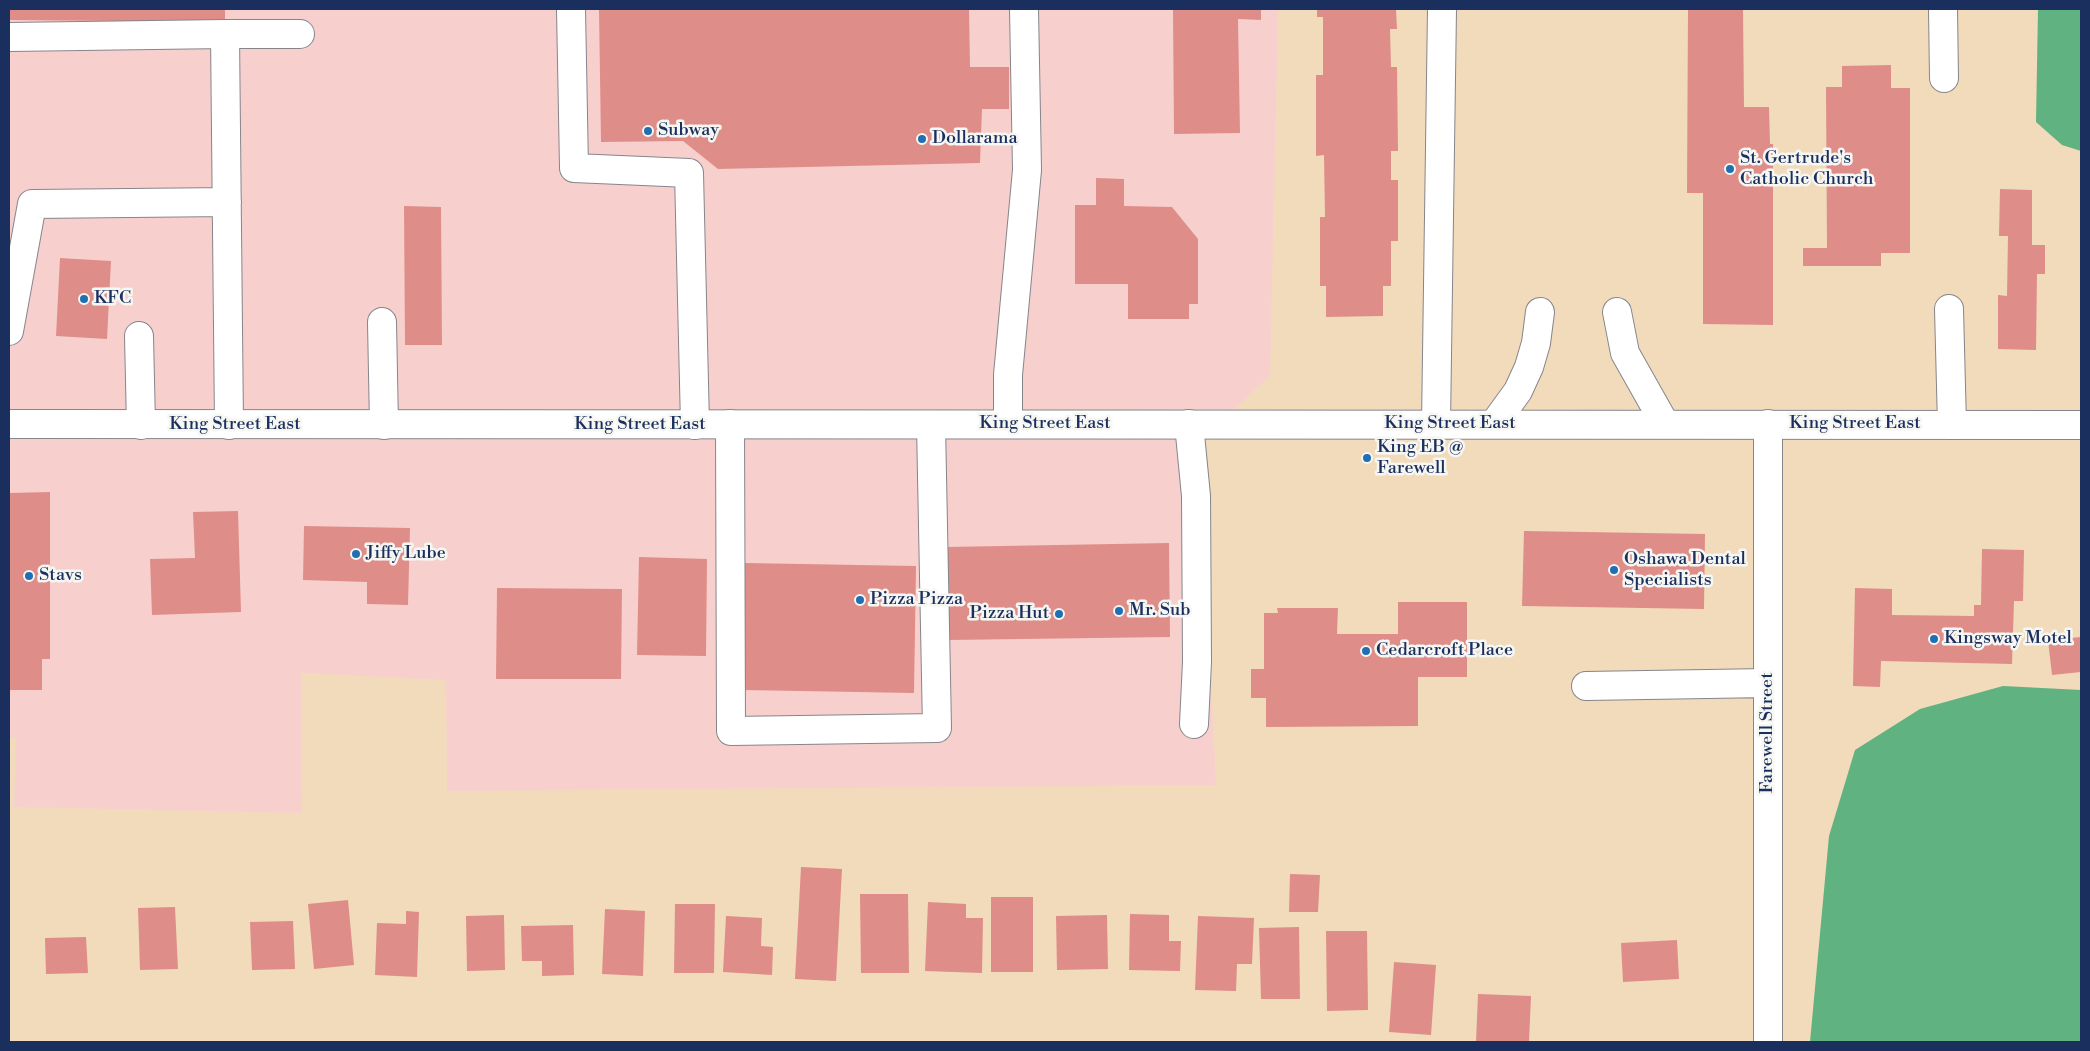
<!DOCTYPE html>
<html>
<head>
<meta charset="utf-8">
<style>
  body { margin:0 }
  #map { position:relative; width:2090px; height:1051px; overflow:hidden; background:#f1dbbb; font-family:"Libre Bodoni",serif }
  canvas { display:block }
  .frame { position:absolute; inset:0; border:10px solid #1b2f5e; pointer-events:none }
</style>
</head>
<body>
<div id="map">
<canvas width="2090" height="1051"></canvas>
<div class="frame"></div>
</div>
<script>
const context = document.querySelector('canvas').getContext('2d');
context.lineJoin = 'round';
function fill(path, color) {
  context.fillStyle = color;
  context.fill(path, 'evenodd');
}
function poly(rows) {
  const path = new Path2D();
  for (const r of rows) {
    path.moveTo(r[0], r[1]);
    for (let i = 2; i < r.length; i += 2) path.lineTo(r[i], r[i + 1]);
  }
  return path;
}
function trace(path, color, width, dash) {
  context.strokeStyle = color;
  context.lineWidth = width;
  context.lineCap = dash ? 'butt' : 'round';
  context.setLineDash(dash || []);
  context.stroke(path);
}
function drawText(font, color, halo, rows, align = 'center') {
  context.font = font + ' "Libre Bodoni",serif';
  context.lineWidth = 5;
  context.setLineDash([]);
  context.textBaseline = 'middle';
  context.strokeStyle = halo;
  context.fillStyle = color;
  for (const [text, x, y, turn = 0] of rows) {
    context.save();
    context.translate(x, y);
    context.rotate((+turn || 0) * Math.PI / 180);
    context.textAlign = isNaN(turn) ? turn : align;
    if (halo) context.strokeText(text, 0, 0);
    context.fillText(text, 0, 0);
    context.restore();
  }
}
const built = poly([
  [9,9,1278,9,1270,376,1199,441,1216,785,447,791,446,680,301,673,302,813,14,807,16,737,9,737]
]);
const forest = poly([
  [2038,9,2081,9,2081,151,2062,145,2036,122],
  [2003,686,2081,690,2081,1042,1810,1042,1829,836,1855,750,1920,709]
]);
const building = poly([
  [9,9,225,9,225,22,9,20],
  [599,9,969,9,970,67,1009,67,1009,109,982,109,980,163,718,169,683,141,601,142],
  [1173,9,1261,9,1261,20,1238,19,1240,133,1174,134],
  [1317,9,1396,9,1397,29,1390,29,1391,67,1397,67,1398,151,1391,151,1391,180,1398,180,1398,241,1391,241,1391,286,1383,286,1383,316,1326,317,1326,286,1320,286,1320,217,1325,217,1324,155,1316,156,1316,75,1323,75,1323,17,1317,17],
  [1688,9,1743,9,1744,107,1769,107,1770,144,1773,144,1773,325,1703,324,1703,193,1687,193],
  [1891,65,1891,88,1910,88,1910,253,1881,253,1881,266,1803,266,1803,248,1827,248,1826,87,1842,87,1842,66],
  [1096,178,1124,179,1124,206,1172,207,1198,239,1198,304,1189,304,1189,319,1128,319,1128,284,1075,284,1075,205,1096,205],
  [2000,189,2032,190,2032,245,2045,245,2045,274,2037,274,2036,350,1998,349,1998,295,2007,296,2008,236,1999,236],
  [404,206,441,207,442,345,405,345],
  [60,258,111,261,107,339,56,336],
  [50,492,50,659,42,659,42,690,9,690,9,493],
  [238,511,241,612,152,615,150,559,195,558,193,512],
  [304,526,410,528,408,605,367,604,367,582,303,580],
  [1524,531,1705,534,1704,609,1522,606],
  [1169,543,1170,637,948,640,946,547],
  [1982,549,2024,550,2023,601,2014,601,2012,664,1881,661,1880,687,1853,686,1855,588,1892,589,1892,615,1974,616,1974,605,1981,605],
  [639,557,707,559,706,656,637,655],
  [745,563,916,566,914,693,743,690],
  [497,588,622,589,621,679,496,679],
  [1398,602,1467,602,1467,677,1418,677,1418,726,1266,727,1266,698,1251,698,1251,669,1264,669,1264,613,1278,613,1277,608,1338,608,1337,634,1398,634],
  [2081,637,2081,672,2052,675,2048,640],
  [801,867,842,869,836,981,795,979],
  [1290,874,1320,875,1318,912,1289,912],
  [860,894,908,894,909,973,861,973],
  [991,897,1033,897,1033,972,991,972],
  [348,900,354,965,314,969,308,904],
  [928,902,966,904,966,918,983,918,982,973,925,971],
  [675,904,715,904,714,973,674,973],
  [175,907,178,969,140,970,138,908],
  [605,909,645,911,643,976,602,974],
  [406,911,419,912,417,977,375,975,377,923,406,924],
  [1130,914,1169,915,1169,941,1181,941,1180,971,1129,970],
  [504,915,505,970,467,971,466,916],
  [1107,915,1108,969,1057,970,1056,916],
  [726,916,762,918,761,946,773,947,772,975,723,972],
  [1198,916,1254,918,1252,964,1237,964,1236,991,1195,990],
  [293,921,295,969,252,970,250,922],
  [573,925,574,975,542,976,542,961,522,961,521,926],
  [1299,927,1300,999,1261,999,1259,928],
  [1326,931,1367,931,1368,1010,1327,1011],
  [86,937,88,973,46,974,45,938],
  [1677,940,1679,979,1623,982,1621,943],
  [1394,962,1436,965,1431,1035,1389,1032],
  [1478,994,1531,996,1529,1042,1476,1042]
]);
const minor = poly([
  [571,9,574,168,689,173,695,425],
  [1943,9,1944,78],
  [225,34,300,34],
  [9,37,225,34,229,425],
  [1949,309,1952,425],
  [1617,312,1625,353,1665,424],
  [382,322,384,425],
  [9,331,32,204,227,202],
  [139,336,141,425],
  [730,424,731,731,937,728,931,425],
  [1008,424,1008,375,1027,170,1024,9],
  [1189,424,1196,496,1197,662,1194,724],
  [1436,424,1442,9],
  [1494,424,1518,391,1529,367,1536,343,1540,312],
  [1586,686,1768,683],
  [1768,1042,1768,424]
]);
const major = poly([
  [9,424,2081,425]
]);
const markers = [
  [648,131,5,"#1f6fb2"],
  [922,139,5,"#1f6fb2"],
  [1730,169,5,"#1f6fb2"],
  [84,299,5,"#1f6fb2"],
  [1367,458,5,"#1f6fb2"],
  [356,554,5,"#1f6fb2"],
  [1614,570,5,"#1f6fb2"],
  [29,576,5,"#1f6fb2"],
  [860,600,5,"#1f6fb2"],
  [1119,611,5,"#1f6fb2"],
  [1059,614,5,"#1f6fb2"],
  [1934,639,5,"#1f6fb2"],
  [1366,651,5,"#1f6fb2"]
];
const poiNames = [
  ["Subway",658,131],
  ["Dollarama",932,139],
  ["St. Gertrude's",1740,159],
  ["Catholic Church",1740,180],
  ["KFC",94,299],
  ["King EB @",1377,448],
  ["Farewell",1377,469],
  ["Jiffy Lube",366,554],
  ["Oshawa Dental",1624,560],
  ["Specialists",1624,581],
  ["Stavs",39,576],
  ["Pizza Pizza",870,600],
  ["Mr. Sub",1129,611],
  ["Pizza Hut",1049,614,"right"],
  ["Kingsway Motel",1944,639],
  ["Cedarcroft Place",1376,651]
];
const streetNames = [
  ["King Street East",1045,424],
  ["King Street East",1450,424],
  ["King Street East",1855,424],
  ["King Street East",235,425],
  ["King Street East",640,425],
  ["Farewell Street",1768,733,-90]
];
fill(built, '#f7d0ce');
fill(forest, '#60b280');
fill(building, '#df8d88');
trace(minor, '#86858c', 30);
trace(major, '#86858c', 30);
trace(minor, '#fff', 28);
trace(major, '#fff', 28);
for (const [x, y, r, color] of markers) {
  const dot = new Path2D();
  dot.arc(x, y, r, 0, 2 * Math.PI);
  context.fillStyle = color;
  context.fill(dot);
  trace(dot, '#f6f6f2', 2);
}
drawText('18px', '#1b2f5e', '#f6f6f2', poiNames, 'left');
drawText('18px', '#1b2f5e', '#f6f6f2', streetNames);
</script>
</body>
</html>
